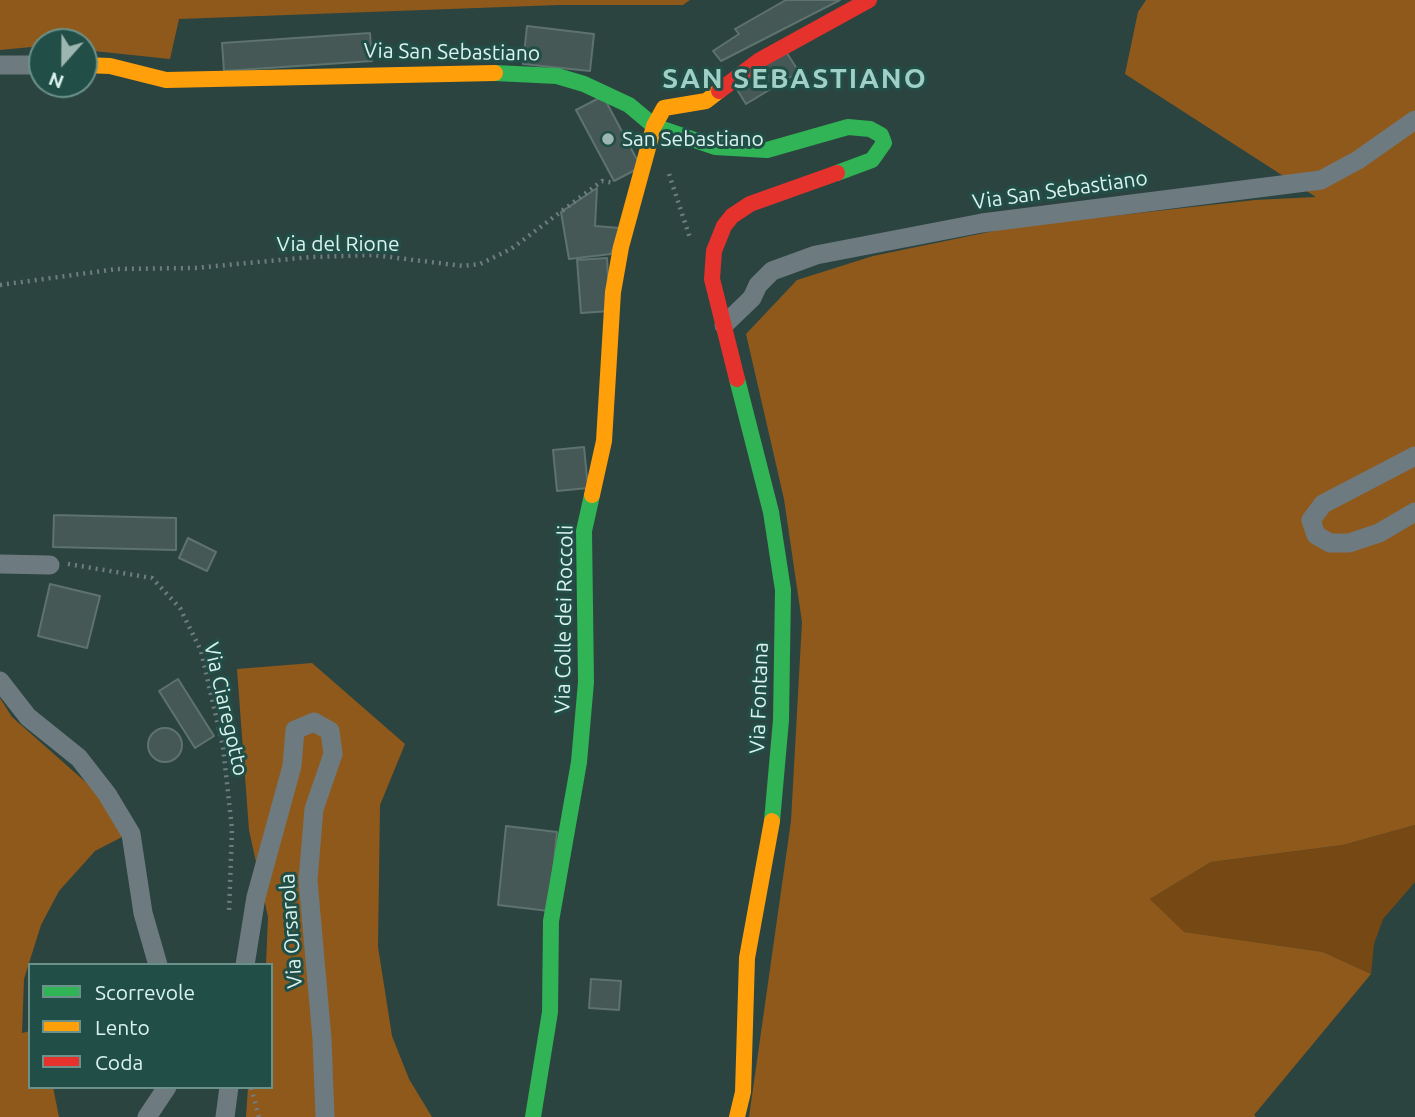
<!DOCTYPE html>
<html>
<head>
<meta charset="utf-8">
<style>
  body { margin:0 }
  #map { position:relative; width:1415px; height:1117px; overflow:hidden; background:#2c4440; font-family:Ubuntu,sans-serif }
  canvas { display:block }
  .legend { position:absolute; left:28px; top:963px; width:245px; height:126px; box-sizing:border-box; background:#214f47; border:2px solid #6b918a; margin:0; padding:9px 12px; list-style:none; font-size:21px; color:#dbf3ee }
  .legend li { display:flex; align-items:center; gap:14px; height:35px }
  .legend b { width:35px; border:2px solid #6b918a }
  .north { position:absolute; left:28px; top:28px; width:70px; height:70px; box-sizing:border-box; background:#214f47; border:2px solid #6b918a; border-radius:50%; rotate:201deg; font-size:19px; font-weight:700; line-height:28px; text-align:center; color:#dbf3ee }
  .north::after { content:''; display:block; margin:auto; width:24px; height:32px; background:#9eb6b1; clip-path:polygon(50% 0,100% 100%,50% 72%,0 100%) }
</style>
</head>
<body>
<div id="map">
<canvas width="1415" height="1117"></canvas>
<ul class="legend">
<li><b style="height:9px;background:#30b455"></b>Scorrevole</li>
<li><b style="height:9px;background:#ff9f0a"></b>Lento</li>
<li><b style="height:9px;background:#e5322d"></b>Coda</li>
</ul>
<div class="north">N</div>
</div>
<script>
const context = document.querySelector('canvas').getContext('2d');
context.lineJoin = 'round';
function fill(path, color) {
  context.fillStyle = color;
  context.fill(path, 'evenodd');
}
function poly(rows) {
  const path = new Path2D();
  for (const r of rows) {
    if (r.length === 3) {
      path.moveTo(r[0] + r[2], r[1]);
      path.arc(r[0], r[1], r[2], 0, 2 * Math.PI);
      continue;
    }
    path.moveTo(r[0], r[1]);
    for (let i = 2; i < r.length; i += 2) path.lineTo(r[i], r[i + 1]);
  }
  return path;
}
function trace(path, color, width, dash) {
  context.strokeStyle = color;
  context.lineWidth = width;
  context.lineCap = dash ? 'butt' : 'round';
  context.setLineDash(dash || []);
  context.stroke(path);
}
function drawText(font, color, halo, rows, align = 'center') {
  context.font = font + ' Ubuntu,sans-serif';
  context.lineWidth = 6;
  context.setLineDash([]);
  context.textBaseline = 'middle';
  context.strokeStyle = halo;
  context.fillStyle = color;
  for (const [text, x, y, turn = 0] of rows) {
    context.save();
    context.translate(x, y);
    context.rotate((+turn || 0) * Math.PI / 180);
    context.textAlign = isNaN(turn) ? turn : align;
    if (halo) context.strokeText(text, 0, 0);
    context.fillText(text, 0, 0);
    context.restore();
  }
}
const green = poly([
  [1415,825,1415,882,1383,919,1374,944,1371,974,1323,952,1183,932,1150,899,1211,862,1343,845]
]);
const forest = poly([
  [0,0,690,0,683,5,558,5,179,19,170,59,84,50,84,42,42,42,42,46,0,50],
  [1146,0,1415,0,1415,825,1343,845,1211,862,1150,899,1184,932,1323,952,1371,974,1254,1115,1256,1117,749,1117,791,821,802,622,784,499,746,334,797,280,873,256,1013,227,1255,200,1316,197,1125,74,1138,12],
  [312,663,405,744,380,805,378,947,392,1036,409,1079,432,1117,246,1117,248,1087,271,1087,271,965,266,965,268,917,249,830,237,669],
  [0,698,12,717,124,816,122,837,95,851,59,891,41,925,24,979,22,1033,30,1031,30,1087,53,1087,59,1117,0,1117]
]);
const building = poly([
  [786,0,840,0,721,61,713,51,739,34,735,29,786,0],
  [527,26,594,34,590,71,523,64,527,26],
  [370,33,372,61,224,71,222,43,370,33],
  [785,50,799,72,746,104,733,83,785,50],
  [603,96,641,167,614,181,576,110,603,96],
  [597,188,595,226,620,228,611,254,569,259,561,212,597,188],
  [607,258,610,311,581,313,577,260,607,258],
  [584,447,588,488,557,491,553,450,584,447],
  [54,515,176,518,176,550,53,547,54,515],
  [188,538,216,552,207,571,179,558,188,538],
  [50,584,100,596,87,648,38,636,50,584],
  [178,679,214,736,195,748,159,691,178,679],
  [165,745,17],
  [506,826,557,832,549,911,498,905,506,826],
  [591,979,621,981,619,1010,589,1008,591,979]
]);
const path = poly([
  [669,174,690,238],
  [0,285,117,269,195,268,311,257,373,255,463,266,480,264,511,249,602,181,615,183],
  [68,564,152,578,180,608,201,651,223,747,232,829,229,913],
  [251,1088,259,1117]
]);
const street = poly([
  [0,65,42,65],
  [724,325,752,298,758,285,772,271,816,255,982,223,1321,180,1358,160,1415,120],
  [1415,456,1323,504,1311,520,1316,535,1330,543,1349,543,1379,533,1415,512],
  [0,564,50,565],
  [0,681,28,717,79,758,107,794,131,834,143,913,158,965],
  [245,965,256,897,292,766,295,730,314,722,330,731,333,754,314,809,308,880,322,1039,325,1117],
  [147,1117,167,1087],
  [225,1117,229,1087]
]);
const fast = poly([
  [495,73,557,76,584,84,629,105,654,126,715,147,767,150,848,127,870,129,881,135,884,143,872,160,837,173],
  [737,379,771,512,783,590,781,720,772,821],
  [533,1117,550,1012,551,921,579,762,586,682,584,531,592,495]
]);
const slow = poly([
  [84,65,110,66,166,80,495,73],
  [592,495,604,441,613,292,621,247,654,126,664,108,706,101,719,91],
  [737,1117,743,1092,747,958,772,821]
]);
const jam = poly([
  [719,91,760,60,869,0],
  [737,379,712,279,714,251,724,226,732,216,750,204,837,173]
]);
const markers = [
  [608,139,7,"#9eb6b1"]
];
const streetNames = [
  ["Via San Sebastiano",452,52,1],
  ["Via San Sebastiano",1060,190,-8],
  ["Via del Rione",338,244],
  ["Via Colle dei Roccoli",564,619,-89],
  ["Via Fontana",759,698,-88],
  ["Via Ciaregotto",226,709,77],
  ["Via Orsarola",291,931,-94]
];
const poiNames = [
  ["San Sebastiano",622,139]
];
const districtNames = [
  ["SAN SEBASTIANO",795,79]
];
fill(green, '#764813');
fill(forest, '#8f591b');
fill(building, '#455855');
trace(building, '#5e726e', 2);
trace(path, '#6e7d80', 4.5, [2, 5]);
trace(street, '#6d7b81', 19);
trace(fast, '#30b455', 16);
trace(slow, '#ff9f0a', 16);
trace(jam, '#e5322d', 16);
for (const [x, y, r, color] of markers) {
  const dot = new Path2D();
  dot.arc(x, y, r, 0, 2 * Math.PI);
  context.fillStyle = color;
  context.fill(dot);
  trace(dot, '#214f47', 2.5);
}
drawText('21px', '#dbf3ee', '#214f47', streetNames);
drawText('21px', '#dbf3ee', '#214f47', poiNames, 'left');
context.letterSpacing = '2px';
drawText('bold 28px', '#9fcfc5', '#214f47', districtNames);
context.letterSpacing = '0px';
</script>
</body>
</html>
